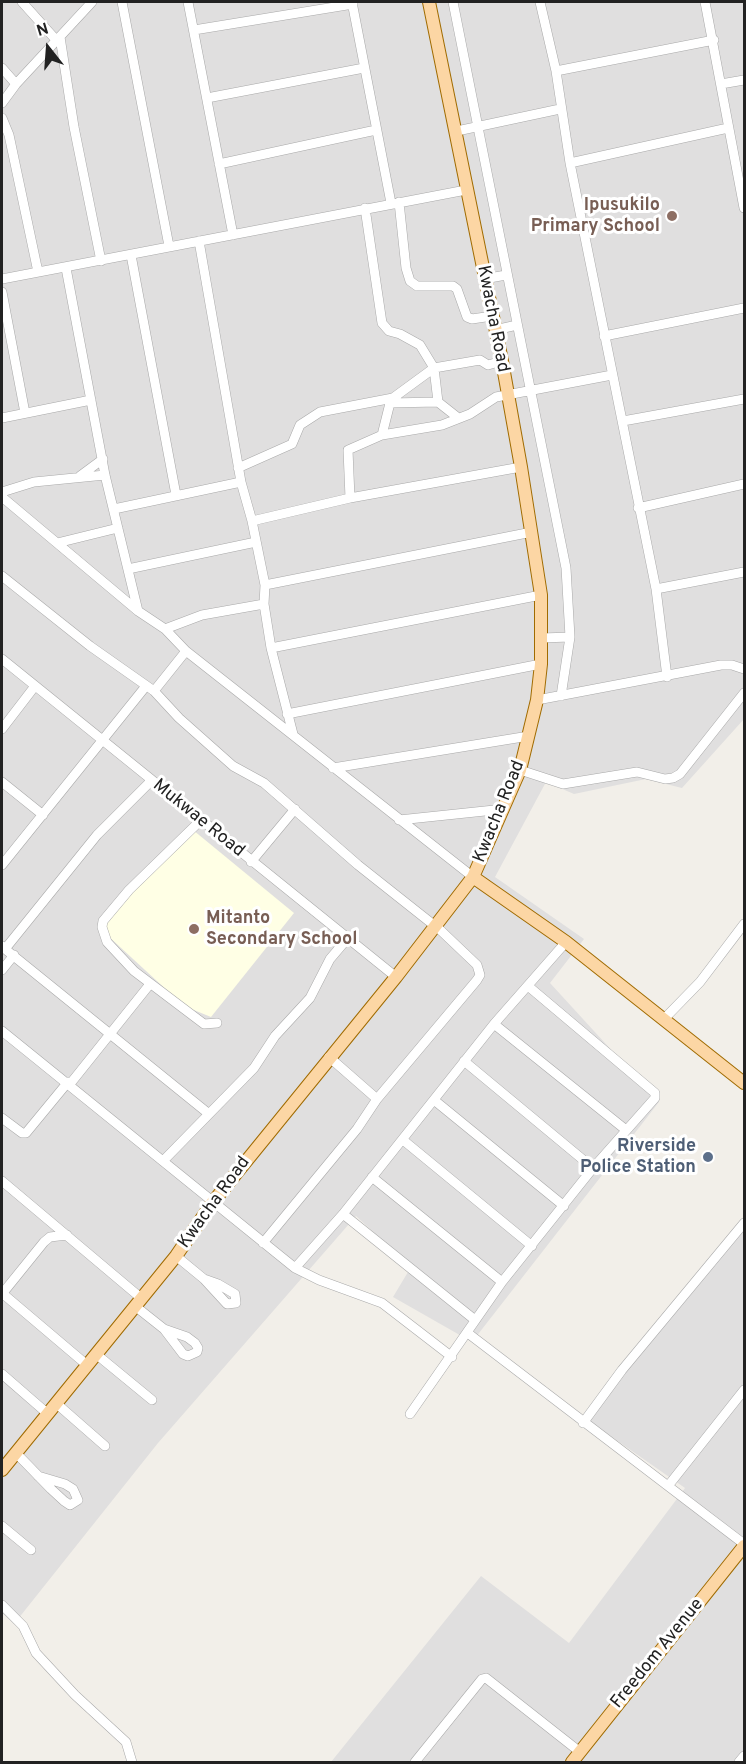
<!DOCTYPE html>
<html>
<head>
<meta charset="utf-8">
<style>
  body { margin:0 }
  #map { position:relative; width:746px; height:1764px; overflow:hidden; background:#f2efe9; font-family:Overpass,sans-serif }
  canvas { display:block }
  .frame { position:absolute; inset:0; border:3px solid #222; pointer-events:none }
  .north { position:absolute; left:18px; top:18px; width:60px; height:60px; -webkit-text-stroke:4px #fff; paint-order:stroke; rotate:343deg; font-size:16px; font-weight:700; line-height:24px; text-align:center; color:#222 }
  .north::after { content:''; display:block; margin:auto; width:21px; height:27px; background:#222; clip-path:polygon(50% 0,100% 100%,50% 72%,0 100%) }
</style>
</head>
<body>
<div id="map">
<canvas width="746" height="1764"></canvas>
<div class="frame"></div>
<div class="north">N</div>
</div>
<script>
const context = document.querySelector('canvas').getContext('2d');
context.lineJoin = 'round';
function fill(path, color) {
  context.fillStyle = color;
  context.fill(path, 'evenodd');
}
function poly(rows) {
  const path = new Path2D();
  for (const r of rows) {
    path.moveTo(r[0], r[1]);
    for (let i = 2; i < r.length; i += 2) path.lineTo(r[i], r[i + 1]);
  }
  return path;
}
function trace(path, color, width, dash) {
  context.strokeStyle = color;
  context.lineWidth = width;
  context.lineCap = dash ? 'butt' : 'round';
  context.setLineDash(dash || []);
  context.stroke(path);
}
function drawText(font, color, halo, rows, align = 'center') {
  context.font = font + ' Overpass,sans-serif';
  context.lineWidth = 6;
  context.setLineDash([]);
  context.textBaseline = 'middle';
  context.strokeStyle = halo;
  context.fillStyle = color;
  for (const [text, x, y, turn = 0] of rows) {
    context.save();
    context.translate(x, y);
    context.rotate((+turn || 0) * Math.PI / 180);
    context.textAlign = isNaN(turn) ? turn : align;
    if (halo) context.strokeText(text, 0, 0);
    context.fillText(text, 0, 0);
    context.restore();
  }
}
const residential = poly([
  [2,2,744,2,744,719,682,788,646,779,574,794,546,782,495,877,584,939,550,983,659,1102,472,1342,393,1297,411,1267,356,1216,158,1443,14,1624,2,1613],
  [744,1218,744,1762,331,1762,481,1576,569,1643,685,1488,589,1421]
]);
const education = poly([
  [193,830,294,913,211,1017,184,1006,107,935,106,924,110,914]
]);
const minor = poly([
  [22,2,57,41],
  [122,2,169,246],
  [188,2,233,235],
  [352,2,391,203],
  [453,2,566,568,570,637,561,696],
  [540,2,556,71,570,163,656,589,667,677],
  [705,2,744,208],
  [194,30,353,4],
  [60,37,74,127,101,261],
  [2,68,16,84],
  [556,71,714,40],
  [721,84,744,80],
  [207,98,364,68],
  [2,103,16,84,92,2],
  [2,118,9,135,38,272],
  [457,131,560,109],
  [570,163,728,128],
  [219,164,376,130],
  [399,202,406,268,410,281,417,286,453,286,457,289,467,317,472,319,492,316],
  [365,208,382,323,389,331,400,334,420,345,434,368,438,402,457,417],
  [199,241,241,482,252,521,265,585,264,604,271,648,293,734],
  [131,255,176,495],
  [66,268,105,475,138,611],
  [2,279,466,190],
  [484,279,506,275],
  [2,292,25,413],
  [495,330,517,325],
  [604,336,744,308],
  [2,418,91,400],
  [623,421,744,399],
  [382,435,442,425,470,414,496,397,612,375],
  [238,468,292,444,300,425,320,412,393,398,434,368,480,360,488,365,502,361],
  [80,476,103,459],
  [2,492,34,482,105,475],
  [2,497,138,611,165,629,186,651,473,877],
  [350,498,348,450,382,435,390,403,438,402],
  [638,508,744,484],
  [114,509,241,482],
  [252,521,350,498,521,467],
  [57,543,118,528],
  [128,569,256,542],
  [2,576,90,646,154,691,179,718,233,766,264,783,358,865,435,926],
  [265,585,532,532],
  [656,589,744,572],
  [165,629,202,615,264,604],
  [542,638,570,637],
  [271,648,541,595],
  [2,659,396,977],
  [154,691,186,651],
  [537,700,721,665,732,665,744,669],
  [287,714,541,664],
  [2,729,35,686],
  [333,768,529,736],
  [520,770,563,784,637,772,665,779,673,778,680,774,744,693],
  [2,782,43,815],
  [201,820,129,890,103,921,102,927,107,942,134,971,204,1024,217,1023],
  [399,820,504,809],
  [251,862,295,809],
  [2,865,146,686],
  [2,946,5,949,97,835,151,781],
  [5,949,209,1114,164,1160],
  [2,970,14,955],
  [664,1019,700,982,744,924],
  [494,1024,626,1130],
  [2,1031,295,1268,319,1280,382,1303,452,1357],
  [329,1057,377,1099],
  [464,1061,593,1168],
  [70,1084,150,984],
  [434,1100,564,1206],
  [209,1114,254,1068,275,1036,310,998,330,959,347,939],
  [2,1118,22,1133,26,1133,68,1082],
  [403,1140,532,1246],
  [372,1177,502,1282,593,1168,655,1098,655,1093,528,986],
  [2,1181,141,1298],
  [343,1214,475,1320],
  [263,1243,357,1129,377,1099,477,980,480,975,477,965,436,926],
  [176,1256,204,1279,227,1304,236,1303,235,1294,218,1284,204,1279],
  [295,1268,343,1214,494,1024,566,942],
  [2,1293,87,1365],
  [2,1294,44,1242,50,1237,67,1235],
  [135,1306,164,1329,183,1354,188,1356,197,1352,198,1348,195,1343,187,1337,164,1329],
  [469,1334,668,1486],
  [96,1354,152,1400],
  [2,1374,48,1414],
  [744,1390,668,1486,744,1544],
  [57,1404,105,1446],
  [410,1414,502,1282],
  [583,1423,622,1370,744,1223],
  [16,1453,51,1489,64,1501,70,1505,78,1500,73,1489,65,1484,38,1476],
  [2,1526,31,1550],
  [2,1605,23,1626,36,1653,75,1695,126,1742,132,1762],
  [415,1762,482,1679,486,1678,580,1752],
  [739,1762,744,1756]
]);
const major = poly([
  [473,877,566,942,744,1083],
  [2,1470,176,1256,213,1202,396,977,473,877,520,770,537,700,541,664,541,595,521,467,502,361,429,2],
  [572,1762,744,1546]
]);
const markers = [
  [672,216,6,"#8d6e63"],
  [194,929,6,"#8d6e63"],
  [708,1157,6,"#5c6f8a"]
];
const educationNames = [
  ["Ipusukilo",660,206],
  ["Primary School",660,227],
  ["Mitanto",206,919,"left"],
  ["Secondary School",206,940,"left"]
];
const streetNames = [
  ["Kwacha Road",492,319,79],
  ["Kwacha Road",500,812,-68],
  ["Mukwae Road",198,819,39],
  ["Kwacha Road",215,1203,-54],
  ["Freedom Avenue",658,1654,-51]
];
const serviceNames = [
  ["Riverside",696,1147],
  ["Police Station",696,1168]
];
fill(residential, '#e0dfdf');
fill(education, '#ffffe5');
trace(minor, '#a9a9a9', 10);
trace(major, '#a06b00', 14);
trace(minor, '#fff', 9);
trace(major, '#fcd6a4', 12);
for (const [x, y, r, color] of markers) {
  const dot = new Path2D();
  dot.arc(x, y, r, 0, 2 * Math.PI);
  context.fillStyle = color;
  context.fill(dot);
  trace(dot, '#fff', 2);
}
drawText('bold 18px', '#785e54', '#fff', educationNames, 'right');
drawText('18px', '#222', '#fff', streetNames);
drawText('bold 18px', '#4e5e75', '#fff', serviceNames, 'right');
</script>
</body>
</html>
